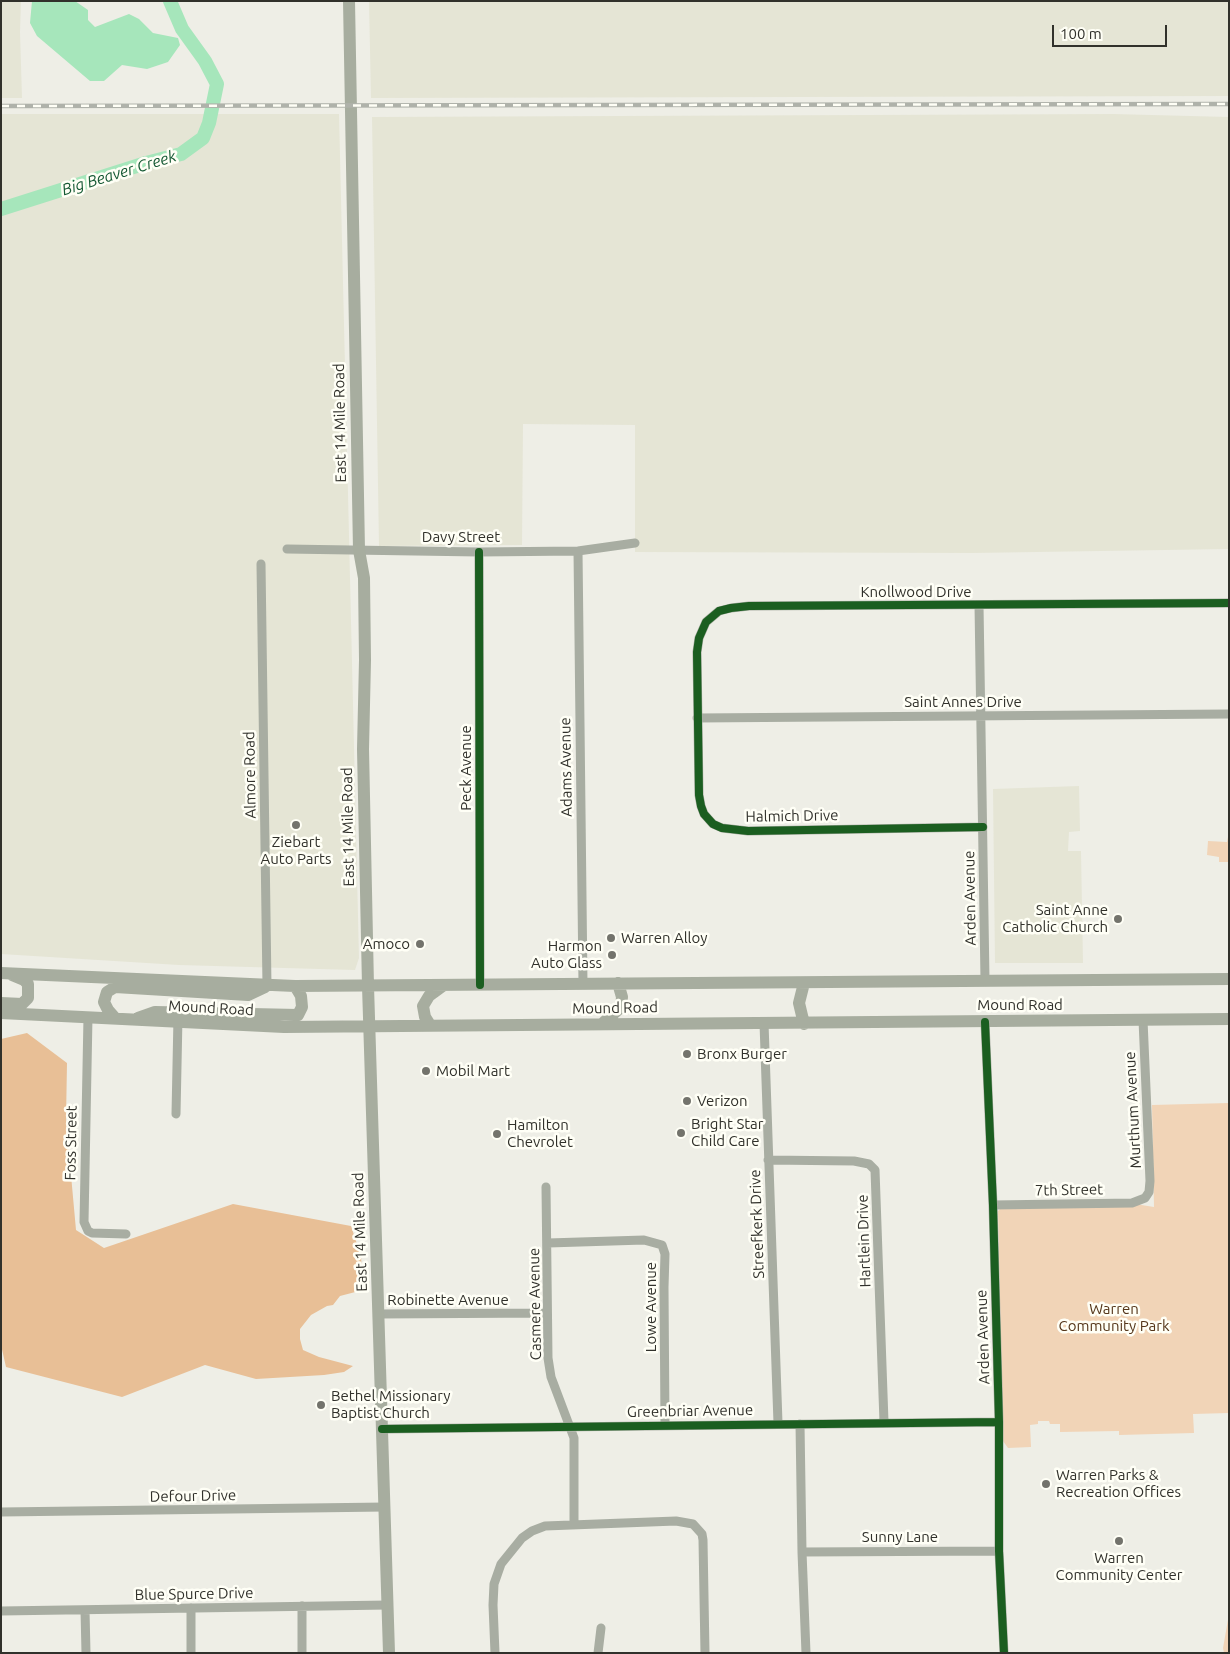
<!DOCTYPE html>
<html>
<head>
<meta charset="utf-8">
<style>
  body { margin:0 }
  #map { position:relative; width:1230px; height:1654px; overflow:hidden; background:#eeeee6; font-family:Ubuntu,sans-serif }
  canvas { display:block }
  .frame { position:absolute; inset:0; border:2px solid #31312b; pointer-events:none }
  .scale { position:absolute; left:1052px; top:25px; width:115px; height:22px; box-sizing:border-box; border:2px solid #31312b; border-top:0; padding-left:6px; font-size:15px; line-height:18px; white-space:nowrap; color:#31312b; -webkit-text-stroke:4px #fffff6; paint-order:stroke }
</style>
</head>
<body>
<div id="map">
<canvas width="1230" height="1654"></canvas>
<div class="frame"></div>
<div class="scale">100 m</div>
</div>
<script>
const context = document.querySelector('canvas').getContext('2d');
context.lineJoin = 'round';
function fill(path, color) {
  context.fillStyle = color;
  context.fill(path, 'evenodd');
}
function poly(rows) {
  const path = new Path2D();
  for (const r of rows) {
    path.moveTo(r[0], r[1]);
    for (let i = 2; i < r.length; i += 2) path.lineTo(r[i], r[i + 1]);
  }
  return path;
}
function trace(path, color, width, dash) {
  context.strokeStyle = color;
  context.lineWidth = width;
  context.lineCap = dash ? 'butt' : 'round';
  context.setLineDash(dash || []);
  context.stroke(path);
}
function drawText(font, color, halo, rows, align = 'center') {
  context.font = font + ' Ubuntu,sans-serif';
  context.lineWidth = 5;
  context.setLineDash([]);
  context.textBaseline = 'middle';
  context.strokeStyle = halo;
  context.fillStyle = color;
  for (const [text, x, y, turn = 0] of rows) {
    context.save();
    context.translate(x, y);
    context.rotate((+turn || 0) * Math.PI / 180);
    context.textAlign = isNaN(turn) ? turn : align;
    if (halo) context.strokeText(text, 0, 0);
    context.fillText(text, 0, 0);
    context.restore();
  }
}
const built = poly([
  [1,1,21,1,20,32,22,98,1,98],
  [369,1,1229,1,1229,96,371,98],
  [1,114,339,114,359,958,355,970,179,965,1,954],
  [1113,114,1229,117,1229,549,973,553,635,552,635,425,523,424,522,545,379,546,372,117],
  [1079,786,1080,831,1069,832,1068,851,1081,851,1083,963,995,963,993,789]
]);
const green = poly([
  [1228,837,1229,862,1219,862,1219,857,1207,855,1208,841,1227,842],
  [1229,1103,1229,1413,1193,1414,1194,1433,1119,1435,1119,1431,1060,1432,1060,1424,1050,1424,1049,1421,1038,1421,1038,1424,1030,1425,1031,1447,1008,1448,1003,1441,998,1211,1000,1209,1135,1204,1154,1207,1152,1105],
  [1229,1614,1229,1653,1224,1653,1223,1648]
]);
const forest = poly([
  [27,1033,67,1063,66,1120,76,1230,104,1248,233,1204,351,1226,361,1256,363,1290,340,1296,333,1305,327,1306,311,1315,300,1329,300,1339,303,1350,319,1357,353,1366,344,1372,324,1375,256,1379,205,1365,122,1397,6,1367,1,1345,1,1039]
]);
const water = poly([
  [32,1,75,1,88,10,88,20,95,27,129,14,139,19,153,33,178,38,180,45,168,62,147,69,122,65,104,81,90,81,37,36,30,23]
]);
const river = poly([
  [1,209,146,163,181,154,203,138,209,123,217,84,205,61,182,29,170,1]
]);
const street = poly([
  [287,549,479,552,578,551,635,543],
  [578,551,583,984],
  [479,552,480,985],
  [261,564,267,986],
  [979,605,985,980],
  [697,718,1229,714],
  [983,827,748,831,722,828,713,824,704,814,701,806,699,795,697,652,699,638,706,622,719,611,731,608,749,606,1229,603],
  [88,1017,84,1222,88,1231,92,1233,126,1234],
  [985,1022,993,1205,999,1422,999,1551,1004,1653],
  [764,1023,778,1423],
  [176,1114,178,1017],
  [768,1160,854,1161,869,1164,875,1170,884,1422],
  [546,1187,548,1358,551,1377,574,1438,574,1525],
  [993,1205,1132,1203,1145,1198,1149,1192,1150,1181,1143,1020],
  [548,1243,644,1240,662,1245,665,1254,664,1287,665,1425],
  [379,1314,547,1313],
  [800,1424,802,1552,806,1653],
  [382,1429,999,1422],
  [1,1512,385,1507],
  [802,1552,999,1551],
  [302,1606,302,1653],
  [191,1608,191,1653],
  [85,1610,86,1653],
  [1,1611,388,1605],
  [495,1653,493,1605,494,1584,501,1564,522,1538,532,1531,545,1526,676,1521,693,1524,702,1534,703,1540,705,1653],
  [598,1653,601,1628]
]);
const secondary = poly([
  [349,1,359,550,364,578,365,660,363,749,368,986,389,1653],
  [1,973,295,986,1229,979],
  [1,1003,22,1004,28,998,28,984,24,980,12,975],
  [1,1013,284,1027,1229,1019],
  [115,1018,108,1010,104,1002,107,992,115,987,248,995,265,987],
  [138,1018,155,1012,298,1015,302,1007,301,996,295,986],
  [602,1024,621,1007,622,997,618,983],
  [804,1024,799,1003,804,983],
  [430,1025,425,1017,423,1006,429,996,444,985]
]);
const rail = poly([
  [1,106,1229,104]
]);
const cycleway = poly([
  [479,552,480,985],
  [983,827,748,831,722,828,713,824,704,814,701,806,699,795,697,652,699,638,706,622,719,611,731,608,749,606,1229,603],
  [985,1022,993,1205,999,1422,999,1551,1004,1653],
  [382,1429,999,1422]
]);
const markers = [
  [296,825,5,"#73736c"],
  [1118,919,5,"#73736c"],
  [611,938,5,"#73736c"],
  [420,944,5,"#73736c"],
  [612,955,5,"#73736c"],
  [687,1054,5,"#73736c"],
  [426,1071,5,"#73736c"],
  [687,1101,5,"#73736c"],
  [681,1133,5,"#73736c"],
  [497,1134,5,"#73736c"],
  [321,1405,5,"#73736c"],
  [1046,1484,5,"#73736c"],
  [1119,1541,5,"#73736c"]
];
const streetNames = [
  ["East 14 Mile Road",340,423,-91],
  ["Davy Street",461,537],
  ["Knollwood Drive",916,592],
  ["Saint Annes Drive",963,702],
  ["Adams Avenue",566,767,-91],
  ["Peck Avenue",466,768,-90],
  ["Almore Road",250,775,-91],
  ["Halmich Drive",792,816,-1],
  ["East 14 Mile Road",348,827,-91],
  ["Arden Avenue",970,898,-91],
  ["Mound Road",1020,1005],
  ["Mound Road",211,1008,3],
  ["Mound Road",615,1008,-1],
  ["Murthum Avenue",1133,1110,-93],
  ["Foss Street",71,1143,-89],
  ["7th Street",1069,1190,-1],
  ["Streefkerk Drive",757,1224,-92],
  ["East 14 Mile Road",360,1232,-92],
  ["Hartlein Drive",864,1241,-92],
  ["Robinette Avenue",448,1300],
  ["Casmere Avenue",535,1304,-91],
  ["Lowe Avenue",651,1307,-90],
  ["Arden Avenue",983,1337,-92],
  ["Greenbriar Avenue",690,1411,-1],
  ["Defour Drive",193,1496,-1],
  ["Sunny Lane",900,1537],
  ["Blue Spurce Drive",194,1594,-1]
];
const poiNames = [
  ["Ziebart",296,842,"center"],
  ["Auto Parts",296,859,"center"],
  ["Saint Anne",1108,910,"right"],
  ["Catholic Church",1108,927,"right"],
  ["Warren Alloy",621,938],
  ["Amoco",410,944,"right"],
  ["Harmon",602,946,"right"],
  ["Auto Glass",602,963,"right"],
  ["Bronx Burger",697,1054],
  ["Mobil Mart",436,1071],
  ["Verizon",697,1101],
  ["Bright Star",691,1124],
  ["Child Care",691,1141],
  ["Hamilton",507,1125],
  ["Chevrolet",507,1142],
  ["Bethel Missionary",331,1396],
  ["Baptist Church",331,1413],
  ["Warren Parks &",1056,1475],
  ["Recreation Offices",1056,1492],
  ["Warren",1119,1558,"center"],
  ["Community Center",1119,1575,"center"]
];
const parkNames = [
  ["Warren",1114,1309],
  ["Community Park",1114,1326]
];
const waterNames = [
  ["Big Beaver Creek",119,173,-17]
];
fill(built, '#e5e5d5');
fill(green, '#f1d4b7');
fill(forest, '#e8bf96');
fill(water, '#a6e6bb');
trace(river, '#a6e6bb', 14);
trace(street, '#a8ada2', 9);
trace(secondary, '#a7ad9f', 12);
trace(rail, '#afb2aa', 4.5);
trace(rail, '#fffff6', 2.5, [8]);
trace(cycleway, '#1b5e20', 8);
for (const [x, y, r, color] of markers) {
  const dot = new Path2D();
  dot.arc(x, y, r, 0, 2 * Math.PI);
  context.fillStyle = color;
  context.fill(dot);
  trace(dot, '#fffff6', 2);
}
drawText('15px', '#31312b', '#fffff6', streetNames);
drawText('15px', '#31312b', '#fffff6', poiNames, 'left');
drawText('15px', '#543519', '#fffff6', parkNames);
drawText('italic 16px', '#155934', '#fffff6', waterNames);
</script>
</body>
</html>
